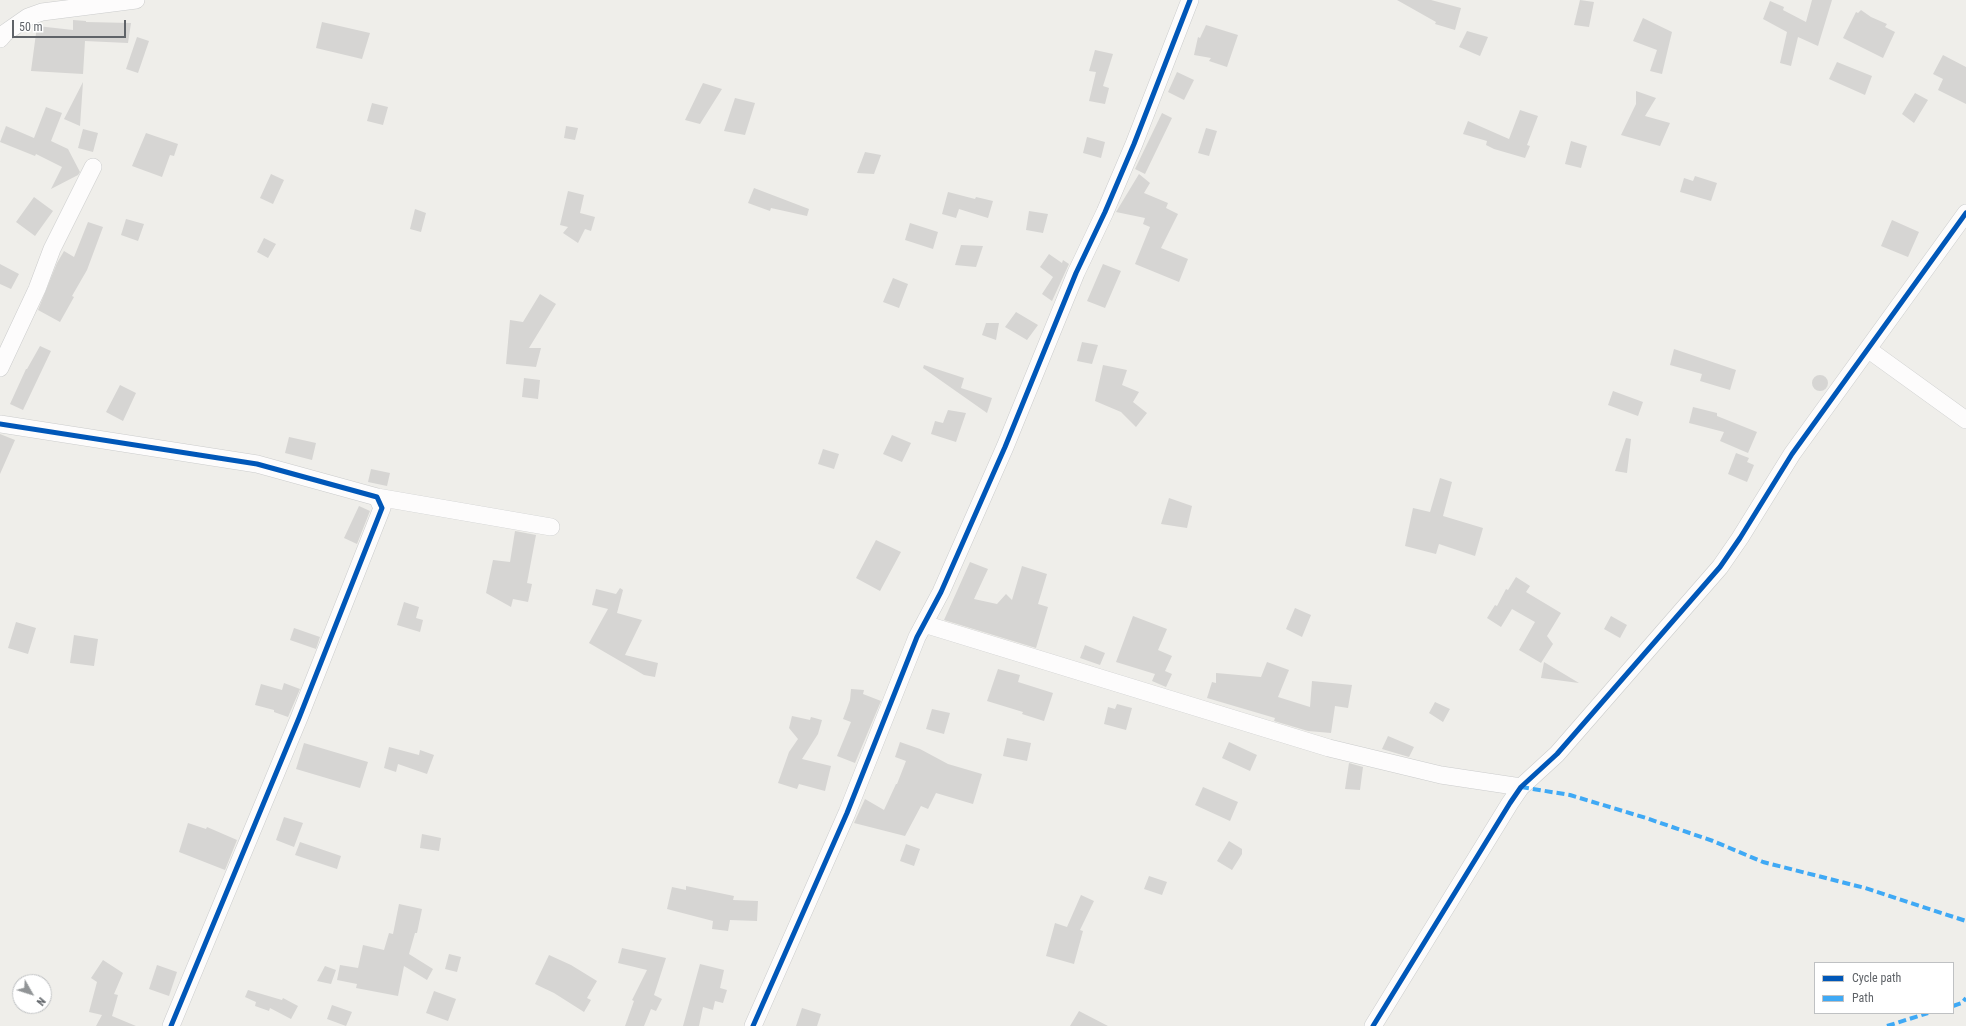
<!DOCTYPE html>
<html>
<head>
<meta charset="utf-8">
<style>
  body { margin:0 }
  #map { position:relative; width:1966px; height:1026px; overflow:hidden; background:#efeeea; font-family:"Roboto Condensed",sans-serif }
  canvas { display:block }
  .legend { position:absolute; left:1814px; top:962px; width:140px; height:52px; box-sizing:border-box; background:#fff; border:1px solid #bfc1c3; margin:0; padding:5px 7px; list-style:none; font-size:12px; color:#5f6368 }
  .legend li { display:flex; align-items:center; gap:8px; height:20px }
  .legend b { width:20px; border:1px solid #bfc1c3 }
  .north { position:absolute; left:12px; top:974px; width:40px; height:40px; box-sizing:border-box; background:#fff; border:1px solid #bfc1c3; border-radius:50%; rotate:129deg; font-size:11px; font-weight:700; line-height:16px; text-align:center; color:#5f6368 }
  .north::after { content:''; display:block; margin:auto; width:14px; height:18px; background:#919496; clip-path:polygon(50% 0,100% 100%,50% 72%,0 100%) }
  .scale { position:absolute; left:12px; top:20px; width:114px; height:18px; box-sizing:border-box; border:2px solid #5f6368; border-top:0; padding-left:5px; font-size:12px; line-height:14px; white-space:nowrap; color:#5f6368; -webkit-text-stroke:3px #fff; paint-order:stroke }
</style>
</head>
<body>
<div id="map">
<canvas width="1966" height="1026"></canvas>
<ul class="legend">
<li><b style="height:5px;background:#0057b8"></b>Cycle path</li>
<li><b style="height:5px;background:#3fa9f5"></b>Path</li>
</ul>
<div class="north">N</div>
<div class="scale">50 m</div>
</div>
<script>
const context = document.querySelector('canvas').getContext('2d');
context.lineJoin = 'round';
function fill(path, color) {
  context.fillStyle = color;
  context.fill(path, 'evenodd');
}
function poly(rows) {
  const path = new Path2D();
  for (const r of rows) {
    if (r.length === 3) {
      path.moveTo(r[0] + r[2], r[1]);
      path.arc(r[0], r[1], r[2], 0, 2 * Math.PI);
      continue;
    }
    path.moveTo(r[0], r[1]);
    for (let i = 2; i < r.length; i += 2) path.lineTo(r[i], r[i + 1]);
  }
  return path;
}
function trace(path, color, width, dash) {
  context.strokeStyle = color;
  context.lineWidth = width;
  context.lineCap = dash ? 'butt' : 'round';
  context.setLineDash(dash || []);
  context.stroke(path);
}
const building = poly([
  [1397,0,1431,0,1461,8,1455,30,1435,24,1436,22],
  [1580,0,1594,2,1589,27,1574,25],
  [1812,0,1832,0,1818,46,1798,37,1791,66,1780,63,1787,32,1763,19,1770,1,1784,7,1783,10,1806,22],
  [1861,10,1871,17,1887,24,1885,27,1895,32,1883,58,1843,38,1856,12,1858,13],
  [1643,18,1672,32,1662,74,1650,71,1657,50,1633,41],
  [73,20,86,21,86,22,131,23,128,43,85,41,83,74,31,71,37,26,73,30],
  [322,22,370,33,362,59,316,48],
  [1206,25,1238,35,1227,67,1209,61,1211,58,1194,55,1198,37,1200,38],
  [1467,31,1488,37,1480,56,1459,47],
  [137,37,149,41,138,73,126,69],
  [1095,50,1113,54,1103,86,1109,88,1105,104,1089,101,1096,72,1089,71],
  [1943,55,1966,67,1966,104,1938,90,1943,79,1933,74],
  [1837,62,1872,76,1865,95,1829,79],
  [1177,72,1194,80,1184,100,1168,92],
  [83,82,80,126,64,119],
  [703,83,722,89,700,124,685,120],
  [1636,91,1656,98,1645,116,1670,123,1660,146,1621,135,1636,104],
  [1915,93,1928,100,1914,123,1902,114],
  [735,98,755,103,745,135,724,131],
  [372,103,388,107,383,125,367,121],
  [46,107,62,113,51,141,68,149,80,172,78,175,51,189,62,167,36,154,35,156,0,142,6,126,34,138],
  [1520,110,1538,116,1527,145,1530,146,1525,158,1494,149,1486,145,1487,141,1463,134,1468,121,1509,139],
  [1162,113,1172,118,1145,174,1135,169],
  [566,126,578,128,575,140,564,138],
  [1206,128,1217,131,1209,156,1198,153],
  [83,129,98,133,93,152,78,148],
  [146,133,178,144,174,156,170,155,162,177,132,166],
  [1087,137,1105,142,1101,158,1083,153],
  [1571,141,1587,146,1581,168,1565,164],
  [865,152,881,155,874,174,857,173],
  [271,174,284,180,273,204,260,198],
  [1139,174,1150,183,1144,193,1168,203,1166,208,1178,214,1161,248,1188,259,1179,282,1135,264,1150,227,1143,224,1145,218,1116,212],
  [1695,176,1717,183,1711,201,1680,192,1684,178,1693,181],
  [754,188,809,209,807,216,771,208,770,211,748,203],
  [568,191,584,195,580,213,595,217,591,231,585,229,578,243,563,233,568,227,560,225],
  [948,192,975,199,976,197,993,201,988,218,959,209,956,218,942,214],
  [34,197,53,211,35,236,16,222],
  [415,209,426,213,421,232,410,229],
  [1029,211,1048,214,1043,233,1026,230],
  [126,219,144,224,138,241,121,235],
  [1892,220,1919,232,1908,257,1881,246],
  [88,222,103,227,87,270,72,296,74,297,60,322,38,310,57,263,64,251,74,257],
  [910,223,938,232,933,249,905,240],
  [264,238,276,244,268,258,257,252],
  [961,245,983,246,976,267,955,265],
  [1049,254,1062,263,1063,260,1069,264,1052,301,1042,294,1053,277,1040,267],
  [0,264,19,274,11,289,0,284],
  [1103,264,1121,271,1105,308,1087,301],
  [893,278,908,284,899,308,883,302],
  [540,294,556,304,529,348,541,348,536,367,506,364,510,320,523,322],
  [1016,312,1038,325,1027,340,1005,327],
  [986,323,999,323,996,340,982,335],
  [1082,342,1098,345,1092,364,1077,361],
  [40,346,51,351,23,410,10,404,26,369,27,369],
  [1674,349,1736,370,1730,390,1700,381,1702,374,1670,365],
  [924,365,964,378,961,388,992,398,987,413,923,368],
  [1103,365,1127,370,1122,385,1139,392,1133,402,1147,413,1136,427,1121,412,1095,401],
  [1820,383,8],
  [524,378,540,380,538,399,522,397],
  [120,385,136,393,123,421,106,412],
  [1613,391,1643,402,1638,416,1608,405],
  [1693,407,1717,413,1717,416,1757,432,1748,453,1720,441,1724,432,1689,423],
  [948,410,966,413,956,442,931,434,935,421,943,423],
  [0,434,15,440,0,474],
  [892,435,911,443,902,462,883,454],
  [289,437,316,443,312,460,285,453],
  [1626,438,1631,439,1627,473,1615,471],
  [823,449,839,454,834,469,818,464],
  [1736,453,1749,458,1747,462,1754,465,1747,482,1728,474],
  [371,469,390,473,387,486,368,482],
  [1440,478,1452,482,1443,516,1483,528,1475,556,1439,544,1436,554,1405,546,1413,508,1430,512],
  [1169,498,1192,506,1187,528,1161,524],
  [359,506,370,511,357,544,344,538],
  [515,531,536,535,527,583,532,584,528,602,513,599,511,607,486,593,493,560,510,562],
  [876,540,901,552,880,591,856,578],
  [970,562,988,569,974,599,997,604,1006,594,1012,600,1022,566,1047,574,1038,604,1048,607,1036,648,944,620],
  [1516,577,1530,586,1526,592,1561,613,1547,636,1553,644,1541,663,1519,650,1535,622,1512,609,1501,627,1487,618,1495,605,1497,606,1506,589,1508,590],
  [620,588,623,590,617,613,642,620,625,655,658,663,655,677,644,675,589,643,608,609,592,605,596,589,616,594],
  [404,602,419,607,416,618,423,620,420,632,397,625],
  [1295,608,1311,615,1302,637,1286,629],
  [1133,616,1167,629,1158,650,1172,656,1165,671,1172,674,1166,687,1152,681,1155,674,1116,662],
  [1611,616,1627,625,1620,638,1604,629],
  [16,622,36,628,28,654,8,648],
  [294,628,320,637,316,649,290,640],
  [74,635,98,639,94,666,70,663],
  [1085,645,1105,653,1100,665,1080,658],
  [1267,662,1289,670,1278,697,1310,707,1312,681,1352,685,1348,708,1335,706,1331,733,1308,731,1274,721,1275,718,1207,698,1212,682,1216,683,1216,673,1261,677],
  [1544,662,1579,683,1541,678],
  [998,669,1020,675,1018,682,1053,693,1044,721,1022,714,1023,712,987,701],
  [284,683,300,689,288,717,274,712,274,710,255,705,261,684,282,690],
  [851,689,864,690,863,694,881,701,855,763,837,756,851,722,843,719,850,700],
  [1435,702,1450,709,1443,722,1429,713],
  [1117,704,1132,708,1126,730,1104,724,1108,707,1115,709],
  [932,709,950,713,944,734,926,729],
  [792,716,810,720,811,717,822,720,818,734,802,759,831,766,825,791,799,784,797,789,778,783,789,752,798,739,789,728],
  [1388,736,1414,747,1409,757,1382,749],
  [1007,738,1031,743,1027,761,1003,756],
  [900,742,920,749,948,764,982,774,973,804,936,793,928,809,921,806,905,836,854,823,865,799,884,810,896,784,897,784,906,761,895,757],
  [1229,742,1257,755,1250,771,1222,758],
  [304,743,368,762,360,788,296,769],
  [389,747,419,755,420,750,434,755,427,774,398,764,396,772,384,768],
  [1349,763,1363,767,1360,790,1345,789],
  [1203,787,1238,802,1230,821,1195,805],
  [284,817,303,823,294,847,276,840],
  [188,823,206,829,207,827,237,840,225,870,179,852],
  [422,834,441,838,439,851,420,848],
  [1229,841,1242,849,1242,854,1232,870,1217,861],
  [300,842,341,856,337,869,295,855],
  [906,844,920,849,914,866,900,861],
  [1149,876,1167,882,1162,895,1144,889],
  [686,886,734,896,733,900,758,901,757,921,730,920,728,931,712,929,713,921,667,909,672,887,686,890],
  [1081,895,1094,901,1080,930,1083,931,1074,964,1046,956,1055,923,1067,927],
  [399,904,422,909,417,933,415,933,409,954,433,969,427,980,404,966,398,996,356,988,357,984,337,980,340,965,358,968,363,945,384,950,389,933,393,934],
  [622,948,666,958,654,995,662,999,656,1011,651,1009,644,1026,625,1026,634,1001,632,1000,647,970,618,963],
  [449,954,461,957,457,972,445,969],
  [549,955,571,965,597,981,587,998,591,1000,584,1012,554,993,535,984],
  [103,960,123,973,114,994,118,995,112,1016,136,1026,96,1026,102,1015,89,1012,97,982,91,978],
  [700,964,724,970,720,988,727,990,723,1003,715,1001,713,1010,703,1007,699,1026,683,1026],
  [157,965,177,972,169,996,149,989],
  [325,966,336,970,331,984,317,981],
  [248,990,282,1000,283,998,298,1006,291,1019,270,1008,269,1011,255,1006,256,1002,245,997],
  [434,991,456,999,448,1021,426,1013],
  [332,1005,352,1012,346,1026,327,1019],
  [802,1008,821,1014,817,1026,796,1026],
  [1079,1011,1108,1026,1070,1026]
]);
const street = poly([
  [0,39,5,33,28,17,42,12,136,0],
  [1869,350,1966,420],
  [0,368,37,289,52,249,93,167],
  [0,424,257,464,377,497,382,508,299,718,171,1026],
  [377,497,551,527],
  [924,624,1329,748,1441,775,1521,787],
  [753,1026,847,813,917,637,941,592,1005,447,1076,273,1105,212,1134,144,1190,0],
  [1373,1026,1510,803,1521,787,1557,754,1720,567,1740,538,1792,454,1966,213]
]);
const quiet = poly([
  [1521,787,1570,795,1646,818,1713,841,1763,862,1865,888,1966,921],
  [1953,1006,1962,1003,1966,998],
  [1887,1026,1928,1013]
]);
const cycleway = poly([
  [0,424,257,464,377,497,382,508,299,718,171,1026],
  [753,1026,847,813,917,637,941,592,1005,447,1076,273,1105,212,1134,144,1190,0],
  [1373,1026,1510,803,1521,787,1557,754,1720,567,1740,538,1792,454,1966,213]
]);
fill(building, '#d6d5d3');
trace(street, '#cbcccc', 18);
trace(street, '#fdfcfc', 17);
trace(quiet, '#3fa9f5', 4, [8, 4]);
trace(cycleway, '#0057b8', 5);
</script>
</body>
</html>
